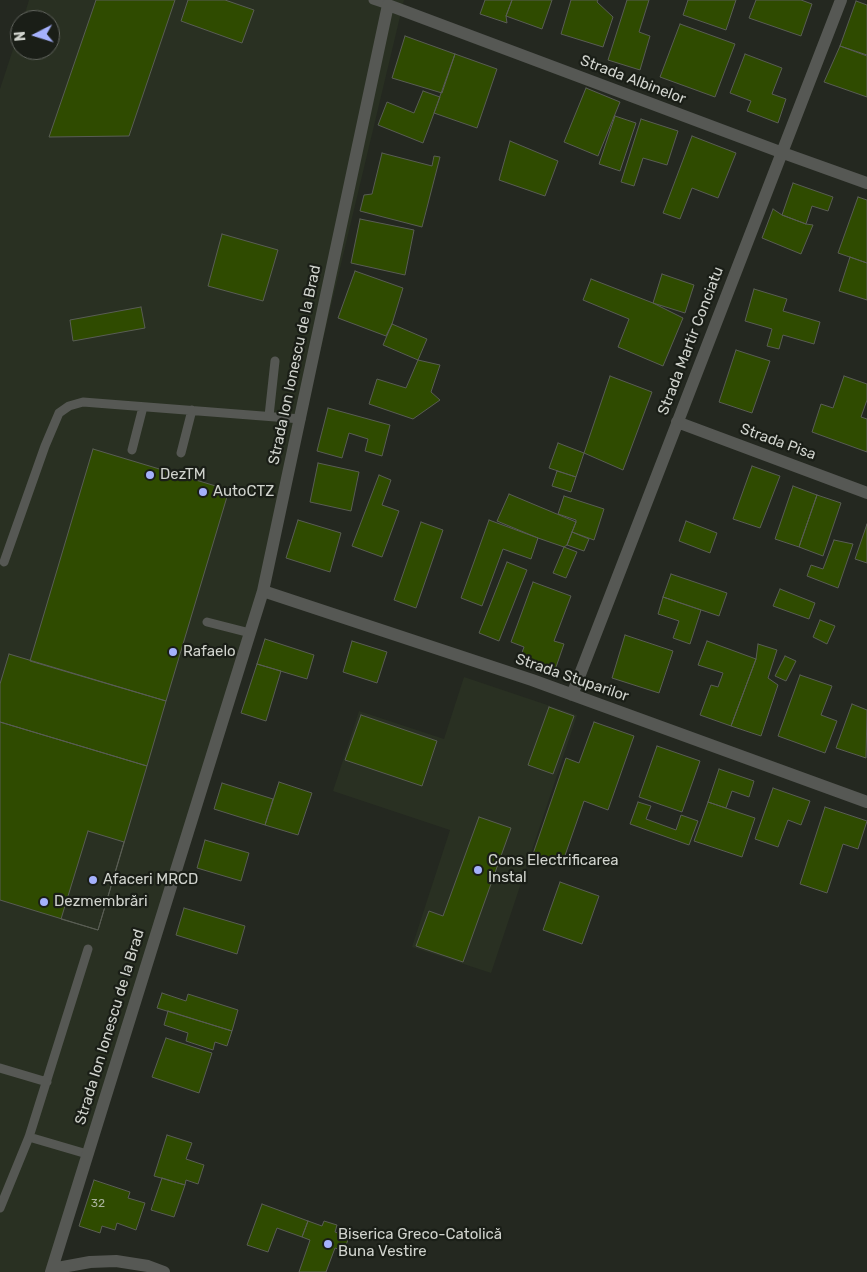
<!DOCTYPE html>
<html>
<head>
<meta charset="utf-8">
<style>
  body { margin:0 }
  #map { position:relative; width:867px; height:1272px; overflow:hidden; background:#242820; font-family:Rubik,sans-serif }
  canvas { display:block }
  .north { position:absolute; left:10px; top:10px; width:50px; height:50px; box-sizing:border-box; background:#1a1e17; border:1px solid #636660; border-radius:50%; rotate:265deg; font-size:14px; font-weight:700; line-height:20px; text-align:center; color:#d0d3cd }
  .north::after { content:''; display:block; margin:auto; width:18px; height:22px; background:#a5b1fc; clip-path:polygon(50% 0,100% 100%,50% 72%,0 100%) }
</style>
</head>
<body>
<div id="map">
<canvas width="867" height="1272"></canvas>
<div class="north">N</div>
</div>
<script>
const context = document.querySelector('canvas').getContext('2d');
context.lineJoin = 'round';
function fill(path, color) {
  context.fillStyle = color;
  context.fill(path, 'evenodd');
}
function poly(rows) {
  const path = new Path2D();
  for (const r of rows) {
    path.moveTo(r[0], r[1]);
    for (let i = 2; i < r.length; i += 2) path.lineTo(r[i], r[i + 1]);
  }
  return path;
}
function trace(path, color, width, dash) {
  context.strokeStyle = color;
  context.lineWidth = width;
  context.lineCap = dash ? 'butt' : 'round';
  context.setLineDash(dash || []);
  context.stroke(path);
}
function drawText(font, color, halo, rows, align = 'center') {
  context.font = font + ' Rubik,sans-serif';
  context.lineWidth = 4.5;
  context.setLineDash([]);
  context.textBaseline = 'middle';
  context.strokeStyle = halo;
  context.fillStyle = color;
  for (const [text, x, y, turn = 0] of rows) {
    context.save();
    context.translate(x, y);
    context.rotate((+turn || 0) * Math.PI / 180);
    context.textAlign = isNaN(turn) ? turn : align;
    if (halo) context.strokeText(text, 0, 0);
    context.fillText(text, 0, 0);
    context.restore();
  }
}
const built = poly([
  [29,0,404,0,263,591,51,1272,0,1272,0,89,20,28,20,50,50,50,50,20,23,20],
  [464,677,577,715,491,973,412,947,450,830,333,791,359,711,444,739]
]);
const building = poly([
  [96,0,175,0,129,136,49,137,96,0],
  [188,0,225,0,254,10,242,43,181,21,188,0],
  [485,0,512,0,506,16,507,23,480,14,485,0],
  [512,0,552,0,542,29,506,16,512,0],
  [571,0,598,0,597,2,613,17,603,47,561,34,571,0],
  [627,0,649,0,639,32,650,36,640,70,608,60,627,0],
  [688,0,736,0,726,30,683,15,688,0],
  [756,0,801,0,812,4,801,36,749,18,756,0],
  [856,1,867,5,867,55,840,46,856,1],
  [680,24,735,44,715,97,660,77,680,24],
  [405,36,455,54,442,93,392,78,405,36],
  [840,46,867,56,867,97,824,82,840,46],
  [455,54,497,69,477,128,434,113,455,54],
  [745,54,782,68,772,94,786,99,778,123,747,111,751,101,730,93,745,54],
  [586,88,620,102,598,156,564,142,586,88],
  [423,91,440,97,423,143,378,125,387,102,414,113,423,91],
  [615,116,636,123,620,171,599,164,615,116],
  [641,119,678,131,667,165,643,158,634,186,621,182,641,119],
  [692,136,736,153,718,198,692,188,680,219,663,213,692,136],
  [510,141,558,161,545,196,499,180,510,141],
  [382,153,432,166,434,156,440,157,422,227,360,211,364,195,372,194,382,153],
  [793,183,833,197,828,211,812,206,806,224,782,215,793,183],
  [858,197,867,200,867,263,838,253,858,197],
  [773,209,782,215,806,224,813,225,801,254,762,238,773,209],
  [360,219,414,230,405,275,351,263,360,219],
  [222,234,278,250,263,301,208,286,222,234],
  [850,257,867,263,867,300,839,291,850,257],
  [355,271,403,288,392,324,386,336,338,318,355,271],
  [662,274,694,285,685,313,653,303,662,274],
  [591,279,653,303,683,318,663,366,618,347,629,319,583,300,591,279],
  [754,289,787,299,783,311,820,322,814,344,783,335,779,349,767,346,772,329,745,321,754,289],
  [141,307,145,328,73,341,70,320,141,307],
  [392,324,427,339,418,360,383,345,392,324],
  [736,350,770,361,752,413,719,402,736,350],
  [418,360,440,365,431,392,440,400,413,419,369,404,377,379,406,388,418,360],
  [610,376,652,392,623,470,584,453,610,376],
  [844,376,867,384,867,400,861,417,867,419,867,452,812,432,821,404,833,408,844,376],
  [328,408,390,425,382,456,365,451,368,439,349,433,342,458,317,451,328,408],
  [558,443,584,453,576,477,549,468,558,443],
  [93,449,229,490,166,701,30,661,93,449],
  [318,463,359,472,351,511,310,502,318,463],
  [752,466,780,476,760,528,733,519,752,466],
  [557,471,576,477,571,492,552,486,557,471],
  [379,475,391,480,382,505,399,511,382,557,352,546,379,475],
  [793,486,817,495,799,547,775,539,793,486],
  [509,494,576,522,567,545,564,547,538,538,497,521,509,494],
  [817,495,841,503,823,556,799,547,817,495],
  [564,496,604,509,594,540,572,532,576,522,576,520,558,514,564,496],
  [298,520,341,533,330,572,286,558,298,520],
  [489,520,538,538,531,559,503,549,482,606,461,598,489,520],
  [686,521,717,533,710,553,679,541,686,521],
  [421,522,443,530,416,608,394,600,421,522],
  [867,524,867,563,855,559,867,524],
  [572,532,589,539,584,551,567,545,572,532],
  [834,540,853,544,838,588,807,576,811,565,823,569,834,540],
  [564,547,577,552,566,578,553,573,564,547],
  [507,562,527,570,499,641,479,633,507,562],
  [671,574,727,593,719,616,663,597,671,574],
  [533,582,571,596,554,641,564,644,555,670,520,658,524,647,511,642,533,582],
  [780,589,815,603,809,619,773,606,780,589],
  [663,597,701,610,690,644,673,638,679,621,658,614,663,597],
  [820,620,835,626,827,644,813,637,820,620],
  [625,635,673,651,659,693,612,678,625,635],
  [265,639,314,655,307,679,257,664,265,639],
  [352,641,387,652,377,683,343,672,352,641],
  [707,641,756,659,731,726,700,715,711,685,718,687,723,673,698,665,707,641],
  [758,644,777,650,768,678,778,685,761,736,731,726,756,659,758,644],
  [9,654,166,701,147,766,0,722,0,684,9,654],
  [785,656,796,661,786,681,775,676,785,656],
  [257,664,281,671,266,721,241,713,257,664],
  [800,675,832,686,821,715,837,721,825,753,778,736,800,675],
  [852,704,867,710,866,758,836,748,852,704],
  [549,707,574,716,553,774,528,765,549,707],
  [361,715,437,741,422,786,345,760,361,715],
  [0,722,147,766,98,930,0,900,0,722],
  [594,722,634,736,608,810,584,801,562,864,533,854,566,758,579,763,594,722],
  [657,746,700,761,682,812,639,797,657,746],
  [719,769,754,781,749,797,732,791,726,808,708,802,719,769],
  [279,782,312,793,298,835,265,825,279,782],
  [222,783,273,799,265,825,214,809,222,783],
  [773,788,810,801,801,825,788,820,778,847,755,839,773,788],
  [638,802,651,806,646,819,676,830,681,815,698,821,689,845,630,824,638,802],
  [708,802,755,818,742,857,694,841,708,802],
  [825,807,867,821,858,849,843,844,827,893,800,884,825,807],
  [479,817,511,828,463,962,416,946,429,911,443,916,479,817],
  [88,831,124,842,98,930,61,919,88,831],
  [205,840,249,853,241,881,197,868,205,840],
  [560,882,599,896,582,944,543,930,560,882],
  [184,908,245,926,237,954,176,935,184,908],
  [162,993,186,1001,188,994,238,1010,232,1031,157,1008,162,993],
  [168,1011,232,1031,227,1046,215,1042,213,1050,186,1041,188,1033,164,1025,168,1011],
  [166,1038,212,1053,199,1093,152,1077,166,1038],
  [167,1135,192,1143,186,1159,204,1165,198,1184,186,1180,185,1185,154,1176,167,1135],
  [162,1178,185,1185,174,1217,151,1210,162,1178],
  [94,1180,130,1192,128,1198,145,1203,136,1230,117,1223,115,1230,102,1226,100,1233,79,1226,94,1180],
  [262,1204,308,1221,302,1237,277,1228,268,1252,247,1245,262,1204],
  [308,1221,322,1226,324,1221,337,1225,335,1232,349,1237,344,1251,335,1248,326,1272,299,1272,310,1240,302,1237,308,1221]
]);
const service = poly([
  [373,0,388,5],
  [269,416,275,361],
  [132,450,143,407],
  [181,453,192,410],
  [4,562,45,446,59,413,69,406,83,402,301,419],
  [207,622,250,633],
  [0,1068,47,1082],
  [29,1137,87,1154],
  [0,1208,29,1137,88,949]
]);
const minor = poly([
  [677,422,867,493],
  [263,591,532,680,867,802],
  [572,695,841,0],
  [52,1269,90,1262,116,1261,148,1266,164,1272],
  [51,1272,263,591,388,5,783,153,867,183]
]);
const markers = [
  [150,475,5,"#a5b1fc"],
  [203,492,5,"#a5b1fc"],
  [173,652,5,"#a5b1fc"],
  [478,870,5,"#a5b1fc"],
  [93,880,5,"#a5b1fc"],
  [44,902,5,"#a5b1fc"],
  [328,1244,5,"#a5b1fc"]
];
const numberNames = [
  ["32",98,1204]
];
const streetNames = [
  ["Strada Albinelor",633,80,21],
  ["Strada Martir Conciatu",691,341,-69],
  ["Strada Ion Ionescu de la Brad",295,365,-78],
  ["Strada Pisa",778,442,20],
  ["Strada Stuparilor",572,678,19],
  ["Strada Ion Ionescu de la Brad",110,1027,-73]
];
const poiNames = [
  ["DezTM",160,475],
  ["AutoCTZ",213,492],
  ["Rafaelo",183,652],
  ["Cons Electrificarea",488,861],
  ["Instal",488,878],
  ["Afaceri MRCD",103,880],
  ["Dezmembrări",54,902],
  ["Biserica Greco-Catolică",338,1235],
  ["Buna Vestire",338,1252]
];
fill(built, '#293022');
fill(building, '#2f4b00');
trace(building, '#595d54', 1);
trace(service, '#565854', 9);
trace(minor, '#565854', 12);
for (const [x, y, r, color] of markers) {
  const dot = new Path2D();
  dot.arc(x, y, r, 0, 2 * Math.PI);
  context.fillStyle = color;
  context.fill(dot);
  trace(dot, '#1a1e17', 2);
}
drawText('12px', '#a8b19a', null, numberNames);
drawText('15px', '#d0d3cd', '#1a1e17', streetNames);
drawText('15px', '#d0d3cd', '#1a1e17', poiNames, 'left');
</script>
</body>
</html>
